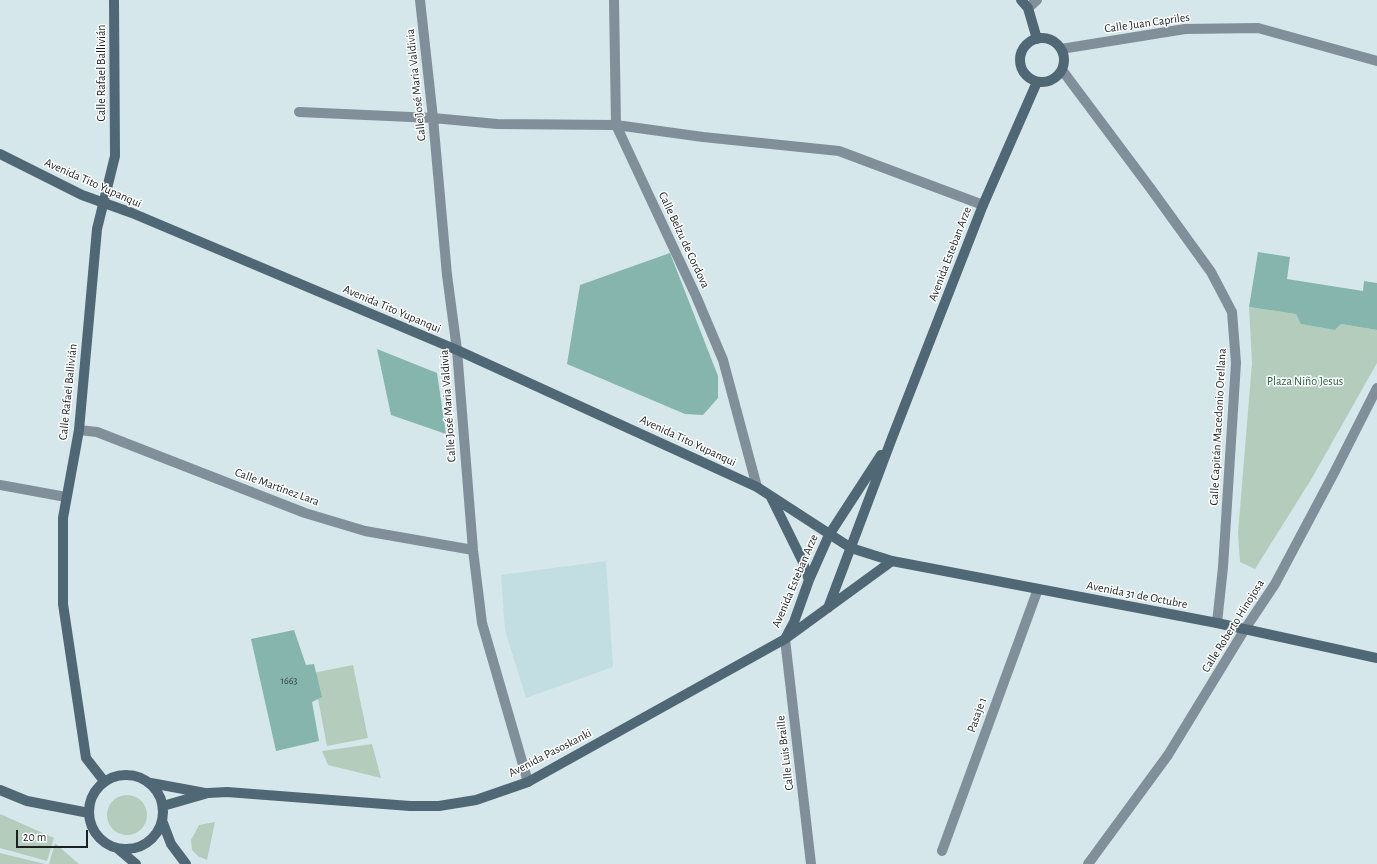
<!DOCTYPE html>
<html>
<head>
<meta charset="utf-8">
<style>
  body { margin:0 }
  #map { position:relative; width:1377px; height:864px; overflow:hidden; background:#d5e7ea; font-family:"Alegreya Sans",sans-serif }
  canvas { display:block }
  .scale { position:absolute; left:16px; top:830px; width:72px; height:18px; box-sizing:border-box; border:2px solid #1b2122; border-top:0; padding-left:5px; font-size:12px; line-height:14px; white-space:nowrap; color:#1b2122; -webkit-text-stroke:3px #fff; paint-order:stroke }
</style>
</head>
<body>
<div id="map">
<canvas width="1377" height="864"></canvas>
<div class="scale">20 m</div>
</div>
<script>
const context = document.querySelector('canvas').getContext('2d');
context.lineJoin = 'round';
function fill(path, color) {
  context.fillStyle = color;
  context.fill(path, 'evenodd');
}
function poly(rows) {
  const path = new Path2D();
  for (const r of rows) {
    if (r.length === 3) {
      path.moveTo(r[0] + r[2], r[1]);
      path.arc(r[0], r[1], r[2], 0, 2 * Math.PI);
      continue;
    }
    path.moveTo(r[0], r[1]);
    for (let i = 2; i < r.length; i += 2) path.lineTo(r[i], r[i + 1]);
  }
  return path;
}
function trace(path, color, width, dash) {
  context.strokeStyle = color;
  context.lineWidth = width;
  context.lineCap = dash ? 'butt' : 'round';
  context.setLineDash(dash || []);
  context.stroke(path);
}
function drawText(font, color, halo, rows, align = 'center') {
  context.font = font + ' "Alegreya Sans",sans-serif';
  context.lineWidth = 3;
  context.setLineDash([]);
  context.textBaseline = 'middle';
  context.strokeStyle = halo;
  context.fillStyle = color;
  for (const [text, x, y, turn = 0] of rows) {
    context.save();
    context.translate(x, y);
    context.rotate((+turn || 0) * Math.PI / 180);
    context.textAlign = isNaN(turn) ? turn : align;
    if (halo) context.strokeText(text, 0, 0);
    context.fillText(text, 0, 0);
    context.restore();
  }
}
const built = poly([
  [606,561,613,667,526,698,505,630,501,575]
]);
const green = poly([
  [1249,307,1296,314,1302,324,1335,330,1341,324,1377,330,1377,363,1312,478,1255,569,1240,562,1238,533,1252,363],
  [353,665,368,738,327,746,313,673],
  [372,744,381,778,328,765,322,751],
  [127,815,20],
  [0,814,54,838,47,861,0,848],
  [215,822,207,860,198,856,192,850,191,840,199,825],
  [55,843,72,858,79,864,49,864],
  [0,853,45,864,0,864]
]);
const building = poly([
  [1258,252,1290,257,1287,279,1363,291,1364,281,1377,283,1377,330,1341,324,1335,330,1301,324,1296,314,1249,307],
  [670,253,718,376,718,398,703,415,685,414,567,364,580,285],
  [377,349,437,373,446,434,391,415],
  [294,630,306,665,314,664,322,697,312,702,319,741,276,751,251,639]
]);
const street = poly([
  [420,0,433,118,447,275,457,350,473,550,482,623,528,782],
  [614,0,616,125,696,296,723,360,757,487],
  [1028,8,1037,0],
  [1061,49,1185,29,1258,28,1377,61],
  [1062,70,1151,189,1211,272,1232,312,1236,363,1223,567,1217,623],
  [299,112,433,118,497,124,616,125,703,137,839,151,983,205],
  [79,430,97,432,305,513,365,531,473,550],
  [0,485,66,497],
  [785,639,811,864],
  [942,851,1038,589],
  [1088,864,1168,755,1245,629,1275,584,1334,473,1377,388]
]);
const secondary = poly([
  [1021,0,1028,8,1037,39],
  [1042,60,22],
  [0,154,82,195,132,213,457,350,757,487,851,548,892,561,1217,623,1377,658],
  [771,497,802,560,809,580],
  [828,608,892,438,983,205,1037,82],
  [786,637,794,622,809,580,829,535,881,455],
  [126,812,37],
  [104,781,86,758,63,604,63,518,79,430,97,229,115,156,114,0],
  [151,783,205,793],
  [0,790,27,801,89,813],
  [163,806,208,793,227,792,410,806,439,806,476,800,528,782,785,639,892,561],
  [163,823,171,844,186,864],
  [117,848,136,864]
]);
const numberNames = [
  ["1663",289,681]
];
const streetNames = [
  ["Calle Juan Capriles",1147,23,-8],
  ["Calle Rafael Ballivián",101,73,-90],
  ["Calle José Maria Valdivia",416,85,-96],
  ["Avenida Tito Yupanqui",93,183,24],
  ["Calle Belzu de Cordova",684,240,65],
  ["Avenida Esteban Arze",950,254,-69],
  ["Avenida Tito Yupanqui",392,309,23],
  ["Calle Rafael Ballivián",68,392,-84],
  ["Calle José Maria Valdivia",448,406,-94],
  ["Calle Capitán Macedonio Orellana",1218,427,-87],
  ["Avenida Tito Yupanqui",688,441,25],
  ["Calle Martínez Lara",277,487,20],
  ["Avenida Esteban Arze",795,581,-67],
  ["Avenida 31 de Octubre",1137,595,11],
  ["Calle Roberto Hinojosa",1233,626,-58],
  ["Pasaje 1",977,715,-70],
  ["Avenida Pasoskanki",550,753,-27],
  ["Calle Luis Braille",785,753,-97]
];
const parkNames = [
  ["Plaza Niño Jesus",1305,381]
];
fill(built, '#c2dee2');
fill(green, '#b4ccbc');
fill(building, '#85b5ac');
trace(street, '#808f99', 10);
trace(secondary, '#506775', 10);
drawText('10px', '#364644', null, numberNames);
drawText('12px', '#1b2122', '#fff', streetNames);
drawText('12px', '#225d3c', '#fff', parkNames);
</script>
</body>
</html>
